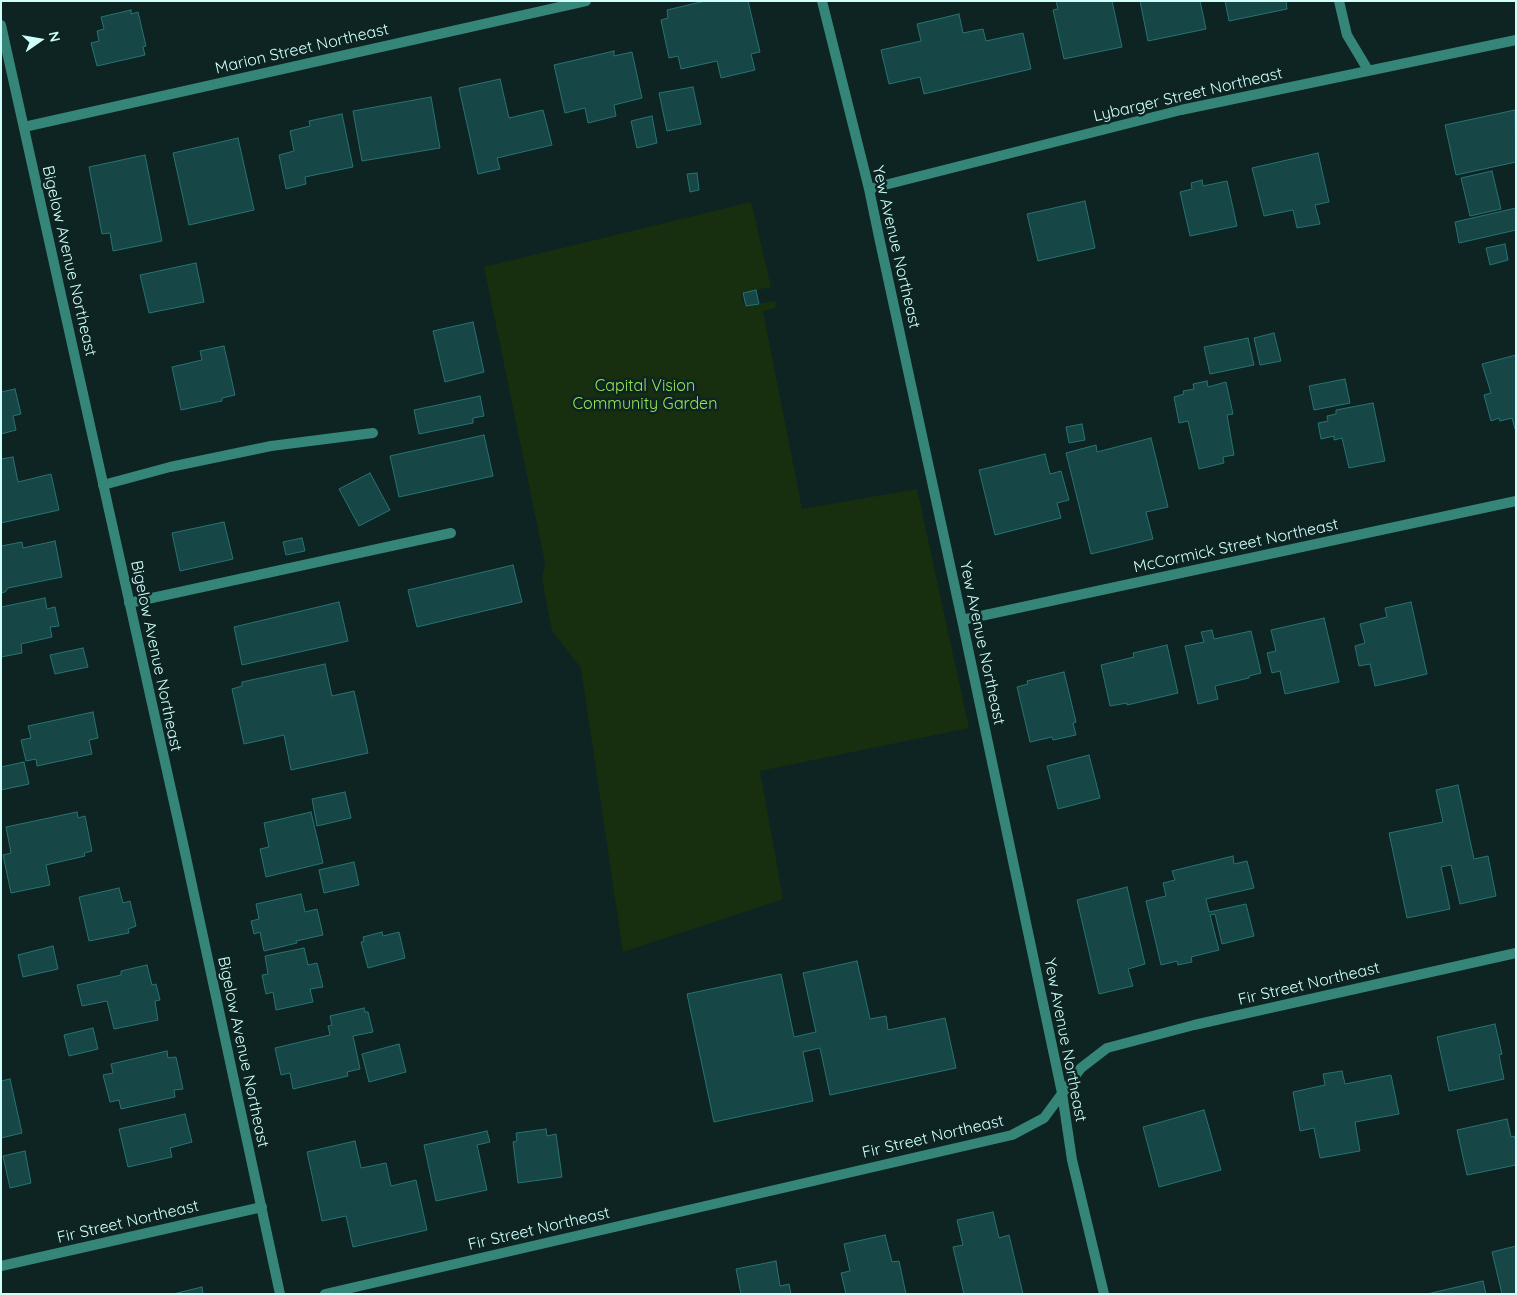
<!DOCTYPE html>
<html>
<head>
<meta charset="utf-8">
<style>
  body { margin:0 }
  #map { position:relative; width:1517px; height:1295px; overflow:hidden; background:#0d2423; font-family:Quicksand,sans-serif }
  canvas { display:block }
  .frame { position:absolute; inset:0; border:2px solid #cffffb; pointer-events:none }
  .north { position:absolute; left:15px; top:15px; width:50px; height:50px; -webkit-text-stroke:4px #0d2423; paint-order:stroke; rotate:77deg; font-size:14px; font-weight:700; line-height:20px; text-align:center; color:#cffffb }
  .north::after { content:''; display:block; margin:auto; width:18px; height:22px; background:#cffffb; clip-path:polygon(50% 0,100% 100%,50% 72%,0 100%) }
</style>
</head>
<body>
<div id="map">
<canvas width="1517" height="1295"></canvas>
<div class="frame"></div>
<div class="north">N</div>
</div>
<script>
const context = document.querySelector('canvas').getContext('2d');
context.lineJoin = 'round';
function fill(path, color) {
  context.fillStyle = color;
  context.fill(path, 'evenodd');
}
function poly(rows) {
  const path = new Path2D();
  for (const r of rows) {
    path.moveTo(r[0], r[1]);
    for (let i = 2; i < r.length; i += 2) path.lineTo(r[i], r[i + 1]);
  }
  return path;
}
function trace(path, color, width, dash) {
  context.strokeStyle = color;
  context.lineWidth = width;
  context.lineCap = dash ? 'butt' : 'round';
  context.setLineDash(dash || []);
  context.stroke(path);
}
function drawText(font, color, halo, rows, align = 'center') {
  context.font = font + ' Quicksand,sans-serif';
  context.lineWidth = 5;
  context.setLineDash([]);
  context.textBaseline = 'middle';
  context.strokeStyle = halo;
  context.fillStyle = color;
  for (const [text, x, y, turn = 0] of rows) {
    context.save();
    context.translate(x, y);
    context.rotate((+turn || 0) * Math.PI / 180);
    context.textAlign = isNaN(turn) ? turn : align;
    if (halo) context.strokeText(text, 0, 0);
    context.fillText(text, 0, 0);
    context.restore();
  }
}
const green = poly([
  [751,202,771,287,741,293,744,306,776,301,775,308,763,311,802,509,917,489,969,728,760,771,783,899,623,952,581,668,552,631,542,579,545,563,484,267]
]);
const building = poly([
  [705,1,748,1,760,52,751,54,755,70,721,78,717,61,681,69,678,56,669,58,661,20,668,18,667,10,705,1],
  [1056,1,1112,1,1122,47,1064,59,1053,10,1058,9,1056,1],
  [1140,1,1200,1,1206,29,1148,41,1140,1],
  [1225,1,1286,1,1287,9,1229,21,1225,1],
  [131,10,131,14,138,12,146,46,143,47,145,55,97,66,91,43,99,41,97,31,104,29,101,17,131,10],
  [959,14,963,33,983,29,986,41,1023,33,1031,69,924,94,920,77,889,84,881,50,921,41,917,24,959,14],
  [614,51,614,56,632,52,642,98,614,105,616,116,588,123,585,108,565,113,554,65,614,51],
  [500,79,509,118,543,110,552,145,497,158,500,169,478,174,459,88,500,79],
  [693,87,701,124,667,131,659,93,693,87],
  [431,97,440,148,362,161,353,111,431,97],
  [1515,110,1516,162,1456,175,1445,125,1515,110],
  [342,114,353,167,305,177,306,184,286,189,279,155,294,151,290,131,310,126,309,121,342,114],
  [652,116,657,143,637,148,631,121,652,116],
  [238,138,254,210,189,225,173,153,238,138],
  [1318,153,1329,202,1315,205,1320,224,1297,228,1293,210,1264,216,1252,168,1318,153],
  [145,155,162,241,113,251,110,233,102,234,89,167,145,155],
  [1492,171,1501,209,1470,216,1461,178,1492,171],
  [697,173,699,190,690,192,687,174,697,173],
  [1202,180,1203,186,1227,181,1237,226,1190,236,1180,192,1192,189,1191,183,1202,180],
  [1085,201,1095,248,1038,261,1027,214,1085,201],
  [1516,208,1516,230,1459,243,1455,222,1516,208],
  [1505,244,1508,260,1490,265,1486,248,1505,244],
  [196,263,204,302,149,313,140,275,196,263],
  [756,290,759,304,746,306,743,293,756,290],
  [473,322,484,372,445,382,433,331,473,322],
  [1274,333,1281,361,1260,365,1254,338,1274,333],
  [1248,338,1254,365,1210,374,1204,347,1248,338],
  [224,346,235,395,222,398,222,401,181,410,172,367,202,360,200,351,224,346],
  [1516,355,1516,429,1515,429,1512,418,1500,421,1499,418,1491,421,1484,395,1491,393,1482,364,1516,355],
  [1345,379,1350,403,1314,410,1309,386,1345,379],
  [1207,381,1208,387,1226,382,1233,414,1227,415,1234,455,1223,457,1224,463,1199,469,1188,421,1179,423,1174,397,1184,394,1183,391,1194,389,1193,384,1207,381],
  [15,389,21,414,13,416,16,430,1,434,1,392,15,389],
  [480,396,484,416,473,418,473,423,419,434,414,410,480,396],
  [1373,403,1385,461,1349,468,1342,438,1334,440,1334,436,1321,439,1318,423,1328,421,1327,416,1336,414,1336,410,1373,403],
  [1082,424,1085,440,1069,443,1066,427,1082,424],
  [484,435,493,476,399,497,390,456,484,435],
  [1151,438,1168,507,1146,512,1153,539,1091,554,1066,453,1096,445,1097,452,1151,438],
  [1045,454,1050,474,1061,471,1069,500,1057,503,1061,518,995,535,979,470,1045,454],
  [13,457,18,482,51,474,59,510,1,523,1,459,13,457],
  [370,473,390,510,359,526,339,489,370,473],
  [224,522,233,559,180,571,172,533,224,522],
  [302,538,305,551,286,555,283,542,302,538],
  [55,541,62,577,8,588,5,592,1,593,1,546,22,542,23,548,55,541],
  [513,565,522,602,417,627,408,590,513,565],
  [45,598,47,609,55,607,59,626,50,627,52,637,21,644,22,653,1,657,1,607,45,598],
  [339,602,348,641,242,665,234,627,339,602],
  [1411,602,1427,674,1375,686,1370,664,1359,666,1355,646,1365,643,1360,624,1387,617,1385,608,1411,602],
  [1324,618,1339,682,1285,694,1280,671,1272,673,1267,653,1276,651,1271,630,1324,618],
  [1212,630,1214,639,1251,631,1261,673,1249,676,1249,678,1215,686,1218,699,1198,704,1185,646,1204,642,1201,632,1212,630],
  [1167,645,1178,693,1127,705,1127,703,1110,706,1101,665,1134,657,1133,653,1167,645],
  [83,648,88,667,55,674,50,655,83,648],
  [325,664,332,696,354,691,368,753,291,770,284,735,244,744,232,689,242,686,242,682,325,664],
  [1064,672,1076,722,1073,723,1076,735,1053,740,1052,737,1030,742,1017,687,1028,684,1027,681,1064,672],
  [93,712,98,738,89,740,92,754,37,766,36,759,26,761,21,740,31,738,28,726,93,712],
  [1089,755,1100,798,1058,809,1047,766,1089,755],
  [24,762,29,784,1,790,1,767,24,762],
  [1458,785,1474,859,1488,856,1496,896,1460,904,1451,865,1441,867,1450,909,1407,918,1389,833,1443,822,1436,790,1458,785],
  [345,792,351,818,317,826,312,799,345,792],
  [77,812,78,818,85,816,92,851,84,853,85,856,46,865,50,885,11,893,3,855,11,853,6,827,77,812],
  [311,812,323,863,266,877,260,849,269,847,264,823,311,812],
  [1233,856,1234,864,1247,861,1254,888,1206,899,1209,912,1246,904,1254,936,1222,944,1215,914,1210,915,1219,950,1191,957,1192,962,1178,965,1177,961,1161,965,1146,901,1166,896,1163,883,1175,880,1172,871,1233,856],
  [354,862,359,885,324,893,319,870,354,862],
  [1127,887,1145,964,1128,969,1133,986,1099,994,1077,900,1127,887],
  [119,888,123,903,130,901,136,926,128,929,129,933,89,941,79,897,119,888],
  [301,894,305,912,317,909,323,935,296,941,297,943,264,951,260,932,254,934,251,921,259,919,256,904,301,894],
  [382,932,383,936,399,932,405,958,368,968,361,942,364,941,363,937,382,932],
  [53,946,58,969,23,977,18,955,53,946],
  [304,948,308,965,317,963,323,987,310,989,313,1002,276,1010,273,992,266,994,262,975,268,974,265,956,304,948],
  [857,961,870,1019,886,1016,888,1030,945,1018,956,1068,830,1095,820,1048,803,1052,813,1101,714,1122,687,994,781,974,794,1037,816,1032,803,973,857,961],
  [147,965,152,985,156,984,160,1000,155,1001,158,1020,114,1029,107,1001,82,1006,77,985,121,975,121,971,147,965],
  [364,1008,365,1012,368,1012,373,1032,353,1036,360,1069,347,1072,348,1076,293,1089,290,1073,281,1075,275,1048,330,1035,328,1026,332,1025,330,1016,364,1008],
  [1495,1024,1502,1054,1499,1055,1504,1079,1449,1091,1437,1037,1495,1024],
  [93,1028,98,1049,69,1056,64,1035,93,1028],
  [399,1044,406,1072,369,1082,362,1054,399,1044],
  [167,1051,168,1058,176,1057,183,1089,174,1090,175,1097,121,1109,119,1100,110,1102,103,1075,113,1073,111,1064,167,1051],
  [1342,1071,1345,1084,1391,1075,1399,1114,1355,1122,1360,1151,1320,1158,1314,1128,1300,1131,1293,1092,1325,1085,1323,1074,1342,1071],
  [10,1079,22,1133,1,1138,1,1081,10,1079],
  [1204,1110,1221,1170,1159,1187,1143,1127,1204,1110],
  [185,1114,192,1142,170,1148,172,1157,128,1167,119,1129,185,1114],
  [1507,1119,1511,1137,1514,1136,1516,1142,1516,1165,1467,1175,1457,1130,1507,1119],
  [546,1129,547,1136,556,1134,562,1177,518,1183,513,1142,517,1141,516,1133,546,1129],
  [487,1131,490,1142,477,1145,487,1190,436,1201,424,1145,487,1131],
  [355,1141,361,1168,386,1163,391,1186,416,1180,427,1230,353,1247,346,1216,322,1221,307,1152,355,1141],
  [25,1151,31,1183,10,1188,3,1156,25,1151],
  [993,1212,999,1238,1009,1235,1023,1294,964,1294,953,1247,963,1245,957,1220,993,1212],
  [885,1235,892,1262,899,1261,906,1294,846,1294,841,1273,850,1271,844,1244,885,1235],
  [1516,1246,1516,1294,1502,1294,1492,1252,1516,1246],
  [776,1261,780,1286,789,1284,791,1294,741,1294,736,1269,776,1261],
  [1483,1281,1486,1294,1427,1294,1483,1281],
  [202,1287,203,1294,173,1294,202,1287]
]);
const lane = poly([
  [103,485,170,467,271,446,373,433],
  [129,603,451,533]
]);
const street = poly([
  [822,1,869,189,879,237,962,620,1062,1093,1072,1160,1104,1294],
  [1339,1,1347,35,1368,70],
  [1,25,181,834,280,1294],
  [24,127,586,1],
  [869,189,1181,110,1516,40],
  [962,620,1516,501],
  [1,1266,262,1207],
  [325,1294,1012,1135,1044,1118,1081,1068,1107,1048,1194,1025,1516,953]
]);
const streetNames = [
  ["Marion Street Northeast",302,49,-13],
  ["Lybarger Street Northeast",1188,95,-13],
  ["Yew Avenue Northeast",896,247,77],
  ["Bigelow Avenue Northeast",69,261,77],
  ["McCormick Street Northeast",1236,546,-12],
  ["Yew Avenue Northeast",982,643,78],
  ["Bigelow Avenue Northeast",156,656,78],
  ["Fir Street Northeast",1309,984,-13],
  ["Yew Avenue Northeast",1065,1040,79],
  ["Bigelow Avenue Northeast",243,1052,78],
  ["Fir Street Northeast",933,1137,-13],
  ["Fir Street Northeast",128,1222,-13],
  ["Fir Street Northeast",539,1229,-13]
];
const parkNames = [
  ["Capital Vision",645,386],
  ["Community Garden",645,404]
];
fill(green, '#172e0f');
fill(building, '#174646');
trace(building, '#287373', 1);
trace(lane, '#358678', 10);
trace(street, '#358678', 10);
drawText('16px', '#cffffb', '#0d2423', streetNames);
drawText('16px', '#96e654', '#0d2423', parkNames);
</script>
</body>
</html>
